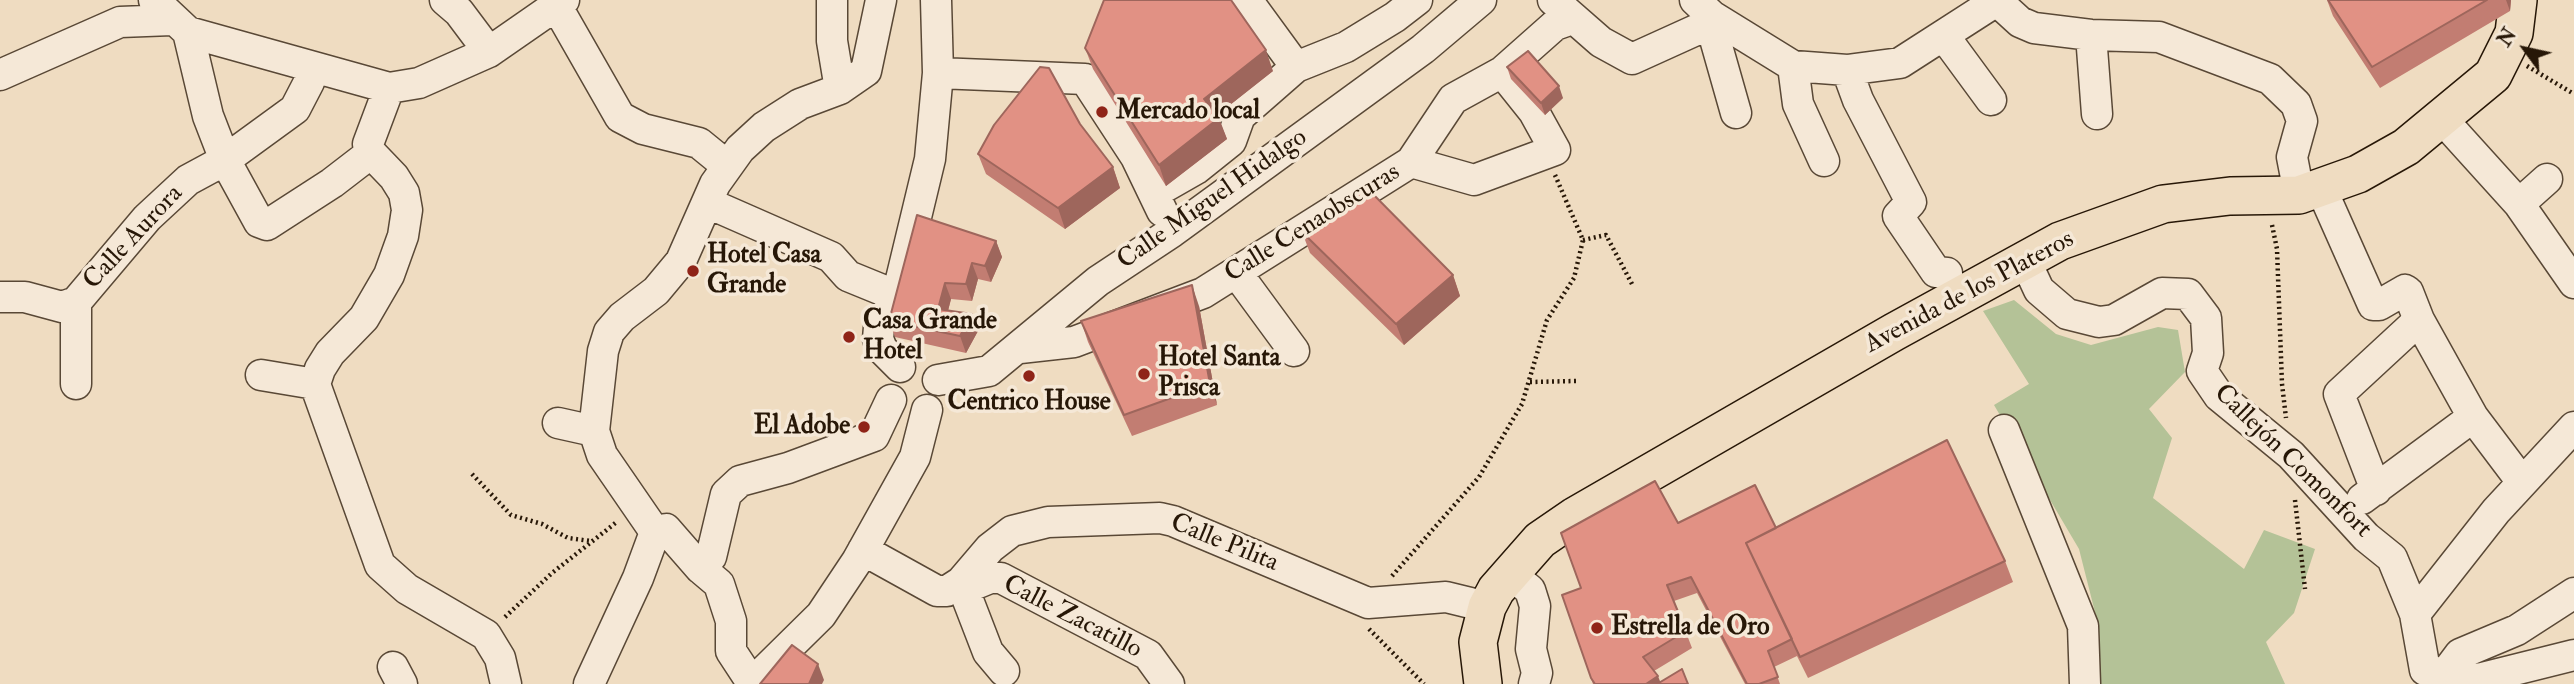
<!DOCTYPE html>
<html>
<head>
<meta charset="utf-8">
<style>
  body { margin:0 }
  #map { position:relative; width:2574px; height:684px; overflow:hidden; background:#efdcc1; font-family:"IM FELL Double Pica",serif }
  canvas { display:block }
  .north { position:absolute; left:2490px; top:14px; width:70px; height:70px; -webkit-text-stroke:5px #f5e8d7; paint-order:stroke; rotate:303deg; font-size:19px; font-weight:700; line-height:28px; text-align:center; color:#271707 }
  .north::after { content:''; display:block; margin:auto; width:24px; height:32px; background:#271707; clip-path:polygon(50% 0,100% 100%,50% 72%,0 100%) }
</style>
</head>
<body>
<div id="map">
<canvas width="2574" height="684"></canvas>
<div class="north">N</div>
</div>
<script>
const context = document.querySelector('canvas').getContext('2d');
context.lineJoin = 'round';
function fill(path, color) {
  context.fillStyle = color;
  context.fill(path, 'evenodd');
}
function poly(rows) {
  const path = new Path2D();
  for (const r of rows) {
    path.moveTo(r[0], r[1]);
    for (let i = 2; i < r.length; i += 2) path.lineTo(r[i], r[i + 1]);
  }
  return path;
}
function trace(path, color, width, dash) {
  context.strokeStyle = color;
  context.lineWidth = width;
  context.lineCap = dash ? 'butt' : 'round';
  context.setLineDash(dash || []);
  context.stroke(path);
}
function drawText(font, color, halo, rows, align = 'center') {
  context.font = font + ' "IM FELL Double Pica",serif';
  context.lineWidth = 7;
  context.setLineDash([]);
  context.textBaseline = 'middle';
  context.strokeStyle = halo;
  context.fillStyle = color;
  for (const [text, x, y, turn = 0] of rows) {
    context.save();
    context.translate(x, y);
    context.rotate((+turn || 0) * Math.PI / 180);
    context.textAlign = isNaN(turn) ? turn : align;
    if (halo) context.strokeText(text, 0, 0);
    context.fillText(text, 0, 0);
    context.restore();
  }
}
const green = poly([
  [2014,300,2056,334,2091,345,2158,327,2178,330,2185,372,2149,409,2172,438,2153,498,2244,569,2264,530,2315,549,2294,613,2266,642,2285,684,2100,684,2099,628,2079,549,1994,405,2029,384,1983,311]
]);
const path = poly([
  [2527,66,2574,94],
  [2272,225,2277,249,2282,384,2286,418],
  [1583,240,1606,235,1632,284],
  [1530,382,1576,381],
  [472,474,511,515,542,524,568,538,590,541],
  [2295,500,2305,589],
  [1392,576,1479,477,1522,404,1547,320,1574,278,1583,240,1555,175],
  [505,617,552,573,618,521],
  [1369,629,1424,684]
]);
const minor = poly([
  [154,0,188,32,389,88,419,83,489,52,564,0],
  [445,0,459,12,489,52],
  [832,0,832,41,840,89],
  [1247,0,1296,67],
  [1553,0,1601,42,1632,59,1696,30],
  [1695,0,1712,16,1793,66,1847,70,1900,63,1998,0],
  [1997,1,2020,22,2034,28,2091,35,2159,37,2270,79,2296,104,2302,121,2292,157,2297,183],
  [556,5,620,117,643,129,699,143,726,165],
  [1712,16,1715,39,1736,113],
  [188,32,208,116,225,160,259,222,267,225,332,183,371,153],
  [2091,35,2097,114],
  [1944,36,1991,100],
  [1793,66,1798,104,1824,161],
  [1847,70,1858,100,1911,202,1898,216,1936,272,1947,273],
  [938,73,1085,79],
  [0,75,120,22,172,20],
  [1085,79,1136,157,1162,211],
  [389,88,368,144,371,153,394,177,404,193,407,210,403,236,389,275,364,318,330,353,320,369,315,384,380,565,407,589,486,635,500,658,506,684],
  [2443,120,2519,204,2574,283],
  [1411,162,1474,180,1555,150,1534,112,1502,72],
  [2321,188,2373,305,2379,305,2405,290,2408,292,2419,320,2473,417,2522,482],
  [1154,193,1196,169,1231,141,1240,116,1296,67,1346,47,1395,17,1417,0],
  [708,203,831,257,848,276,897,296],
  [2519,204,2547,179],
  [2026,262,2039,290,2067,314,2099,322,2114,320,2162,293,2188,294,2206,318,2208,353,2202,371,2219,396,2291,455,2366,537,2392,558,2415,614,2425,670],
  [1236,272,1294,351],
  [0,297,25,297,62,307,76,302,147,218,188,180,225,160,295,109,309,82,312,67],
  [1020,348,1074,342,1203,293,1411,162,1453,99,1502,72,1555,25,1572,19],
  [900,367,882,349,878,339,879,327,897,296,930,159,938,73,936,0],
  [261,375,315,384],
  [938,380,989,371,1098,281,1172,232,1423,49,1481,0],
  [76,384,76,302],
  [558,423,594,431],
  [2004,430,2083,626,2085,684],
  [2376,490,2339,394,2419,320],
  [2362,499,2473,417],
  [655,532,666,529,700,568,719,584,731,621,731,651,752,683],
  [863,550,937,591,947,591,961,582,990,548,1012,531,1048,522,1160,518,1173,521,1368,603,1446,597,1487,607],
  [700,568,711,557,726,494,740,481,788,468,874,436,891,400],
  [1509,573,1530,590,1535,606,1531,649,1537,673,1534,684],
  [961,582,988,652,1004,671],
  [963,589,990,578,1001,578,1148,655,1169,684],
  [2415,614,2496,511,2574,427],
  [393,667,402,684],
  [2428,671,2478,679,2574,655],
  [2445,674,2460,654,2517,630,2574,593],
  [589,684,638,578,655,532,602,455,594,431,603,351,609,332,622,317,656,291,681,261,715,184,740,149,764,127,800,104,840,89,866,71,881,0],
  [751,684,821,615,857,561,915,457,927,410]
]);
const major = poly([
  [1483,684,1478,642,1487,607,1496,590,1540,540,1575,516,1894,332,2060,241,2163,204,2230,196,2299,195,2358,174,2406,147,2493,75,2514,33,2518,0]
]);
const wall = poly([
  [2327,0,2511,0,2510,11,2380,88,2333,16],
  [1085,48,1273,71,1217,115,1227,139,1166,186,1093,69],
  [1507,67,1563,98,1545,115,1511,79],
  [978,154,1113,167,1120,188,1065,229,986,174],
  [1302,232,1453,275,1460,296,1404,345,1310,253],
  [996,241,1002,257,991,282,978,279,972,301,951,299,948,311,978,331,966,353,895,337,889,321],
  [1199,306,1217,405,1132,436,1088,342,1081,321],
  [1776,528,2005,561,2013,582,1808,678,1797,656,1774,667,1780,684,1745,684,1697,593,1674,601,1692,648,1654,671,1660,682,1688,684,1593,684,1562,595,1581,588]
]);
const shadedWall = poly([
  [2506,0,2511,0,2510,11],
  [1266,50,1273,71,1211,120,1204,99],
  [1559,86,1563,98,1545,115,1541,103],
  [1219,118,1227,139,1166,186,1159,165],
  [1113,167,1120,188,1065,229,1058,208],
  [996,241,1002,257,991,282,985,266],
  [972,263,978,279,972,301,966,284],
  [1453,275,1460,296,1404,345,1396,324],
  [945,283,951,299,944,326,938,309],
  [1192,285,1199,306,1217,405,1210,384],
  [972,314,978,331,966,353,960,336],
  [818,664,824,680,822,684,809,684],
  [1658,676,1661,684,1646,684]
]);
const building = poly([
  [1104,0,1231,0,1266,50,1204,99,1219,118,1159,165,1085,48,1104,0],
  [2328,0,2487,0,2372,67,2328,0],
  [1528,51,1559,86,1541,103,1507,67,1528,51],
  [1040,67,1049,68,1080,124,1113,167,1058,208,978,154,994,125,1040,67],
  [1364,185,1453,275,1396,324,1302,232,1364,185],
  [917,215,996,241,985,266,972,263,966,284,945,283,938,309,972,314,960,336,889,321,917,215],
  [1192,285,1210,384,1124,415,1081,321,1192,285],
  [1947,440,2005,561,1800,657,1746,543,1947,440],
  [1655,481,1678,523,1755,485,1776,528,1746,543,1792,639,1768,651,1778,677,1759,684,1747,684,1691,577,1667,585,1686,631,1643,657,1658,676,1646,684,1595,684,1591,678,1562,595,1581,588,1561,533,1655,481],
  [792,645,818,664,809,684,760,684,792,645],
  [1682,669,1688,684,1657,684,1682,669]
]);
const markers = [
  [1102,112,7,"#8f2418"],
  [693,271,7,"#8f2418"],
  [849,337,7,"#8f2418"],
  [1144,374,7,"#8f2418"],
  [1029,376,7,"#8f2418"],
  [864,427,7,"#8f2418"],
  [1597,628,7,"#8f2418"]
];
const poiNames = [
  ["Mercado local",1116,112],
  ["Hotel Casa",707,256],
  ["Grande",707,286],
  ["Casa Grande",863,322],
  ["Hotel",863,352],
  ["Hotel Santa",1158,359],
  ["Prisca",1158,389],
  ["Centrico House",1029,403,"center"],
  ["El Adobe",850,427,"right"],
  ["Estrella de Oro",1611,628]
];
const streetNames = [
  ["Calle Miguel Hidalgo",1213,200,-35],
  ["Calle Cenaobscuras",1313,224,-32],
  ["Calle Aurora",134,238,-47],
  ["Avenida de los Plateros",1970,293,-28],
  ["Callejón Comonfort",2292,462,44],
  ["Calle Pilita",1224,544,22],
  ["Calle Zacatillo",1072,618,27]
];
fill(green, '#b4c297');
trace(minor, '#594836', 33);
trace(major, '#271707', 40);
trace(path, '#271707', 4.5, [2, 3.5]);
trace(minor, '#f5e8d7', 30);
trace(major, '#efdcc1', 37);
fill(wall, '#c27d72');
fill(shadedWall, '#9e665c');
fill(building, '#e19184');
trace(building, '#9e665c', 2);
for (const [x, y, r, color] of markers) {
  const dot = new Path2D();
  dot.arc(x, y, r, 0, 2 * Math.PI);
  context.fillStyle = color;
  context.fill(dot);
  trace(dot, '#f5e8d7', 2.5);
}
drawText('bold 26px', '#271707', '#f5e8d7', poiNames, 'left');
drawText('26px', '#271707', '#f5e8d7', streetNames);
</script>
</body>
</html>
